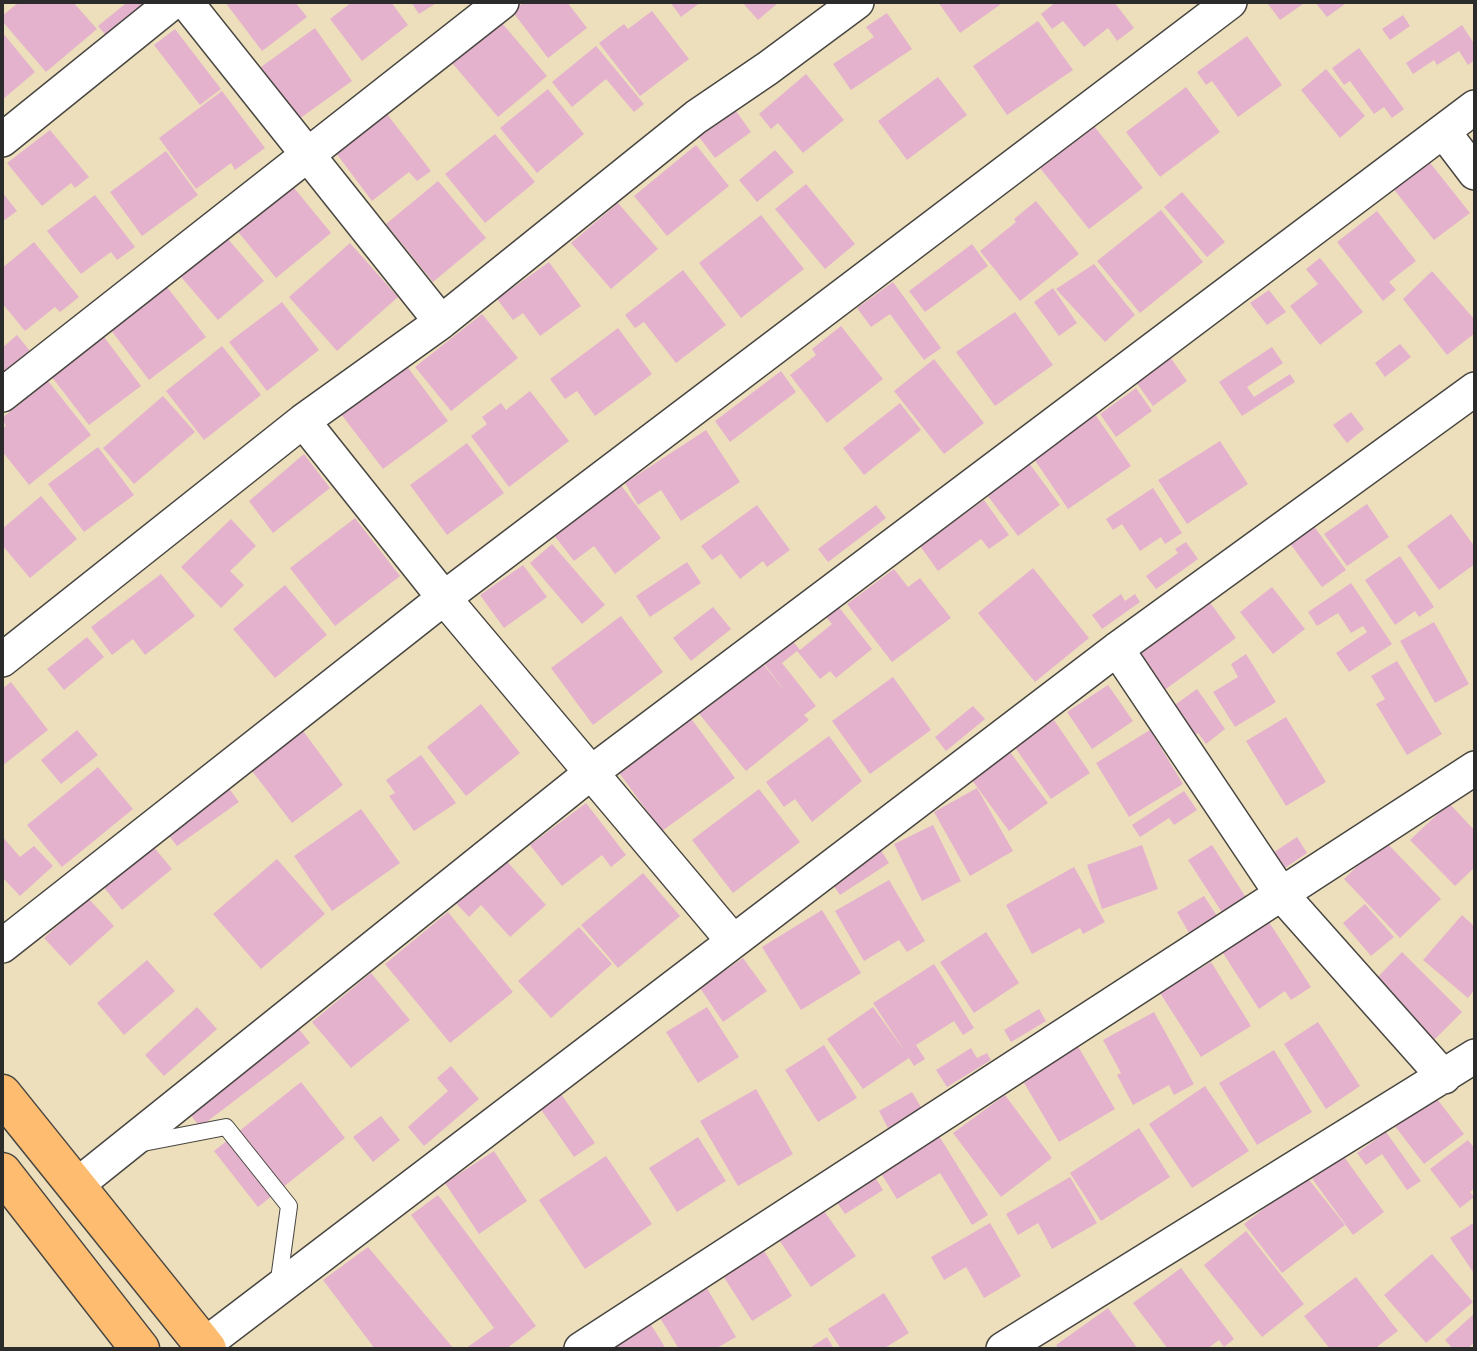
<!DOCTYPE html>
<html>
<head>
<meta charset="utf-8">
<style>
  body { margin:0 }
  #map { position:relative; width:1477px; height:1351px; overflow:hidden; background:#eddfbc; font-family:Dekko,sans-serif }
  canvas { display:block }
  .frame { position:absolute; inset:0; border:4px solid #2b2b2b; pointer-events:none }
</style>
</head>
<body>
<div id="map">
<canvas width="1477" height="1351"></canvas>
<div class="frame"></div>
</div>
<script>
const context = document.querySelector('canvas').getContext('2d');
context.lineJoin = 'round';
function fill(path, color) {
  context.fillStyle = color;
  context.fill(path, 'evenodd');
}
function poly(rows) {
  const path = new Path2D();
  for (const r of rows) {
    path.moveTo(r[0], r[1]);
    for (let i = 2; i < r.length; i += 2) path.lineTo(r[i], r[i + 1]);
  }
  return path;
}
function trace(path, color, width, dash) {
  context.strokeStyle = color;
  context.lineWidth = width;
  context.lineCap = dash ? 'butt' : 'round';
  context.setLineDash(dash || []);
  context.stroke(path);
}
const building = poly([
  [19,2,73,2,97,29,46,72,2,21,2,16],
  [124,2,157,2,109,39,98,26,125,4],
  [225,2,295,2,307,17,262,51],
  [352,2,391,2,408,25,362,61,330,19],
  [411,2,438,2,419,14],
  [525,2,567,2,587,28,548,58,512,11],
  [670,2,701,2,681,17],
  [742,2,779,2,758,20],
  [938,2,1004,2,960,33],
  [1056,2,1114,2,1134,28,1117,41,1108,28,1084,47,1063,21,1052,29,1041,14],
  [1271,2,1306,2,1280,20,1268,4],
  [1315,2,1344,2,1345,4,1327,17],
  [652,11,689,59,640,96,599,43,624,24,628,29],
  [887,13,912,49,851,90,833,64,874,37,866,27],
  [1403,15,1410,26,1390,40,1382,29],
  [496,16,547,76,498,117,447,57],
  [1038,21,1073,70,1007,115,973,66],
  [1462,25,1475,45,1475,60,1468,65,1459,51,1437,65,1434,60,1413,74,1406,63],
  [315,28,352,81,299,119,261,67],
  [175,29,221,89,200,105,154,45],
  [2,32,35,72,2,100],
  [1247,36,1282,85,1238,117,1212,81,1206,85,1197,72],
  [596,46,644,104,634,112,606,79,572,107,552,82],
  [1359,48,1404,109,1392,118,1384,107,1374,114,1350,81,1344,85,1332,68],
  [1326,69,1365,116,1340,138,1301,90],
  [806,74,844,120,803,153,778,123,771,129,759,114],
  [938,77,967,115,907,160,878,121],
  [1186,87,1220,132,1160,177,1126,132],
  [548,89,584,134,537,173,500,128],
  [222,91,265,148,235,170,231,163,196,189,159,138],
  [736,111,751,132,715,158,699,137],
  [387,114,431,171,417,181,409,172,372,201,336,153],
  [1094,126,1143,188,1089,229,1040,168],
  [50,130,89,177,75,188,71,183,42,206,7,163],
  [495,134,535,182,485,223,445,174],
  [696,145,729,186,667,236,634,196],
  [775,150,794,172,757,202,739,180],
  [166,151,198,195,142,236,110,192],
  [1427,159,1470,213,1434,240,1392,187],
  [286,178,331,233,276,278,230,222],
  [438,181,486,238,433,282,386,224],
  [806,184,855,244,825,269,775,209],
  [2,192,17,211,2,222],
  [1182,192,1225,242,1207,257,1164,207],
  [95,195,135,247,117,260,111,252,81,274,47,231],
  [1036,201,1079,254,1020,301,980,251,1016,222,1014,219],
  [618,203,658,249,611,289,571,243],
  [1161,210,1203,262,1140,313,1097,261],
  [1377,211,1416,261,1389,282,1396,290,1383,301,1337,242],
  [761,215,804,269,741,318,699,263],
  [222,232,264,281,218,320,176,271],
  [34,242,79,297,60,312,55,307,25,331,2,303,2,268],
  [350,243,398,297,337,351,289,297],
  [972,244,988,266,925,312,909,291],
  [1320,258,1363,312,1320,345,1290,306,1318,284,1306,269],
  [549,262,581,306,540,336,523,313,513,320,497,299],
  [1094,264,1135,315,1105,342,1056,289],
  [683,270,726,325,676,363,644,322,635,328,625,315],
  [1432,271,1475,320,1475,333,1447,355,1403,299],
  [163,282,206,337,149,380,107,325],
  [893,282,941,348,924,360,890,314,871,327,857,308],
  [1053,288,1077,323,1059,336,1034,302],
  [1269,290,1286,312,1267,325,1250,303],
  [282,302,319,350,267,391,229,342],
  [1015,312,1053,365,995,406,956,352],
  [482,314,518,358,451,411,415,367],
  [841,326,883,379,827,423,790,375,816,355,812,349],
  [618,328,652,374,595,416,577,391,565,399,550,379],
  [17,335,30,351,2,373,2,348],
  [104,337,141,386,89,425,51,376],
  [1400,344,1411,357,1385,377,1375,363],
  [222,346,261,395,204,440,166,391],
  [1272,347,1283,363,1247,387,1254,397,1290,374,1295,382,1242,416,1219,382],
  [1170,357,1187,381,1153,406,1136,382],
  [934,359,984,423,944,454,894,391],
  [406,365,448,421,383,469,341,414],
  [781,371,796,392,730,442,715,421],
  [44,376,91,435,29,485,2,451,2,429,6,426,2,418,20,404,16,399],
  [1136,388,1152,411,1116,437,1100,414],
  [530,391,569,441,509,487,471,436,487,424,482,417,501,403,506,410],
  [163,396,195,432,134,484,103,448],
  [900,403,921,430,864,475,843,448],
  [1351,412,1364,429,1347,443,1333,425],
  [1094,413,1131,466,1068,509,1032,456],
  [706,430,740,482,681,521,661,490,638,505,625,483],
  [1220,441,1248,484,1187,524,1158,480],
  [467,443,504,493,447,535,410,485],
  [98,447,134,495,84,532,48,484],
  [304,454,330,488,273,533,249,501],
  [1026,459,1060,505,1018,536,984,491],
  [617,480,661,538,615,574,594,546,574,561,550,530],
  [1153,488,1182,533,1165,544,1161,537,1140,551,1122,524,1113,530,1106,519],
  [41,496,77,539,30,578,2,545,2,529],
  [984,500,1009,535,989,549,981,539,938,571,920,546],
  [1367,504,1389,537,1347,566,1324,534],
  [757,505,790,550,767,567,763,561,740,579,721,554,712,560,701,546],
  [876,505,886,518,828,562,818,549],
  [1451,514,1475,547,1475,564,1439,590,1407,546],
  [355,518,400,576,335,626,290,568],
  [231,519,256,546,230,571,244,585,221,608,181,567],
  [1313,525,1346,570,1322,587,1289,542],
  [1186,542,1198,559,1156,589,1146,576,1178,553,1175,549],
  [552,544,605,605,582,624,530,563],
  [1400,556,1434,607,1419,617,1415,611,1395,625,1365,580],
  [687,562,701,583,650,617,636,596],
  [523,565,547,597,504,628,480,595],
  [1033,568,1089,638,1035,682,978,613],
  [894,569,908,587,920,578,951,618,892,662,847,604],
  [161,574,195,616,145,655,133,639,112,655,91,627],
  [1351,583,1392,644,1349,672,1336,653,1367,632,1363,626,1351,633,1338,613,1317,626,1308,612],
  [285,585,327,635,275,678,233,629],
  [1272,587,1305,629,1273,654,1240,612],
  [1121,594,1125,601,1135,594,1140,602,1102,629,1092,615],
  [1206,597,1236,638,1159,694,1129,653],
  [838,606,872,649,836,678,830,671,820,679,797,651,782,663,816,706,804,715,809,720,746,771,696,710,759,659,789,696,762,661,791,639,800,650,832,624,825,616],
  [713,607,731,629,691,661,673,638],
  [621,616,663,672,593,725,551,668],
  [1434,622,1469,684,1435,703,1400,641],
  [87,637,104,657,64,690,47,669],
  [1246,654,1276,702,1235,727,1213,692,1238,677,1231,664],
  [1397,661,1442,734,1407,755,1376,704,1385,699,1371,676],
  [893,677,931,730,870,774,832,721],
  [11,682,48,730,2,766,2,689],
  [1108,685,1133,721,1092,749,1067,712],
  [1197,689,1225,729,1206,744,1198,733,1190,739,1169,709],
  [481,704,520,753,466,796,427,747],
  [973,706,985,719,946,751,935,737],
  [687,713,735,778,662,831,614,766],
  [1286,717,1326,782,1286,806,1246,741],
  [1054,720,1090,773,1051,799,1014,746],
  [301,728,343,785,292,823,249,767],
  [77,730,98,755,61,784,41,760],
  [1150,730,1183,784,1129,817,1096,763],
  [829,736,862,781,812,822,795,799,784,807,766,782],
  [1007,748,1048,803,1009,831,969,776],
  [421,755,456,803,414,831,389,796,395,793,386,780],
  [98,767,133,809,62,867,27,825],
  [225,783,239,802,177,846,163,828],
  [977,788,1013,851,970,876,934,812],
  [759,789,800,842,733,893,692,840],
  [1184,791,1197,810,1174,825,1169,818,1140,837,1132,825],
  [586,803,626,855,611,867,602,855,562,886,530,845],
  [1449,803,1475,831,1475,867,1455,886,1410,840],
  [361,809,400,863,332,911,294,856],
  [933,825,961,881,922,901,894,844],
  [2,836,20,857,34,846,53,866,20,896,2,877],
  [1297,837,1307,853,1273,876,1262,860],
  [1384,840,1441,899,1400,938,1344,879],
  [877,844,889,863,840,895,828,877],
  [152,845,172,869,122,910,102,885],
  [1142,845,1158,889,1102,909,1087,865],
  [1212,845,1247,899,1223,914,1188,860],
  [502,856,546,905,510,937,481,905,469,917,453,900],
  [277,859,325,914,261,969,213,914],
  [1074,867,1105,922,1083,934,1080,928,1032,954,1006,905],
  [643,873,680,916,618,968,581,925],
  [889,880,925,941,907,952,899,940,864,961,835,911],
  [1204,896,1217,916,1189,933,1177,912],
  [88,898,114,926,70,966,44,938],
  [1365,904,1394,937,1371,956,1343,923],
  [822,910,861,973,801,1010,762,947],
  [448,912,513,992,450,1043,385,964],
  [1462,915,1475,927,1475,989,1468,998,1423,960],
  [1267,919,1311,987,1291,1000,1285,991,1259,1009,1221,950],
  [579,927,612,964,551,1018,518,981],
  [986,932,1019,983,974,1013,940,962],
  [1402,952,1462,1012,1431,1043,1371,984],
  [743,958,767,991,723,1022,700,988],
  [147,960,175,991,124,1035,97,1003],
  [1211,962,1251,1026,1201,1057,1160,993],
  [934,964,974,1028,963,1035,954,1021,916,1045,925,1059,914,1066,909,1058,863,1089,827,1039,873,1007,906,1053,873,1003],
  [371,973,410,1020,351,1068,312,1022],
  [197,1007,217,1029,164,1076,145,1055],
  [707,1007,739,1057,698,1083,666,1032],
  [1039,1009,1046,1021,1011,1042,1004,1030],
  [1154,1012,1194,1084,1174,1095,1169,1085,1133,1105,1117,1075,1121,1073,1103,1040],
  [1318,1022,1360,1086,1326,1109,1284,1044],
  [295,1024,310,1043,200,1127,185,1108],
  [1076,1043,1115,1109,1059,1142,1020,1076],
  [824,1045,857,1098,818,1122,785,1070],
  [971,1048,977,1058,987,1053,991,1060,947,1087,936,1070],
  [1274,1050,1312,1112,1257,1145,1219,1083],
  [451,1066,479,1099,424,1146,408,1127,448,1091,437,1078],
  [301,1082,345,1138,258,1207,214,1151],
  [1205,1086,1249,1151,1192,1188,1149,1124],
  [756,1089,793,1154,738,1186,700,1121],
  [912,1092,922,1109,888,1128,879,1111],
  [561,1094,595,1143,574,1157,540,1108],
  [1005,1095,1052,1158,1001,1197,953,1133],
  [1434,1095,1464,1134,1424,1164,1394,1125],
  [381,1116,400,1140,373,1162,353,1137],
  [1139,1128,1170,1177,1101,1221,1070,1173],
  [936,1131,988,1215,972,1225,940,1173,897,1199,877,1167],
  [1386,1132,1421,1181,1407,1190,1382,1154,1366,1165,1357,1153],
  [698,1137,726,1181,677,1212,649,1168],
  [1468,1140,1475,1149,1475,1188,1470,1192,1474,1197,1460,1208,1430,1169],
  [494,1151,527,1201,479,1234,445,1183],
  [1342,1154,1384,1212,1353,1235,1311,1177],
  [606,1156,652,1224,585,1269,539,1200],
  [1306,1176,1345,1225,1282,1273,1244,1224],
  [875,1177,883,1190,845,1214,836,1201],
  [1070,1177,1097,1223,1052,1249,1038,1223,1018,1235,1006,1214],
  [438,1195,536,1326,506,1349,465,1349,494,1328,411,1215],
  [819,1204,856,1256,811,1287,775,1234],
  [1475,1222,1475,1275,1450,1238],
  [990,1223,1021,1276,984,1298,966,1267,944,1280,931,1257],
  [1246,1231,1304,1304,1262,1337,1204,1265],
  [761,1246,792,1296,752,1321,720,1271],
  [368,1247,454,1349,375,1349,323,1280],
  [1432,1254,1473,1302,1426,1343,1384,1295],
  [1181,1268,1234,1339,1224,1347,1219,1340,1207,1349,1168,1349,1133,1303],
  [1356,1277,1398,1331,1374,1349,1330,1349,1304,1316],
  [705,1285,736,1337,715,1349,679,1349,657,1313],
  [884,1293,909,1333,883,1349,841,1349,828,1329],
  [1108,1308,1138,1349,1059,1349,1056,1345],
  [1475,1313,1475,1342,1467,1349,1453,1349,1445,1340],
  [647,1318,666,1349,595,1349],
  [827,1337,834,1349,808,1349]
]);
const service = poly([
  [138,1144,226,1127,289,1206,278,1287]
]);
const minor = poly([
  [186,2,441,322],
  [1443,131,1475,173],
  [2,140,173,2],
  [2,395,502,2],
  [303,421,444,598,733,941],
  [1117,649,1282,895,1444,1077],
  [2,660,303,421,441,322,696,117,768,68,857,2],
  [2,946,444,598,1230,2],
  [77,1185,592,772,1475,107],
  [204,1345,1117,649,1475,389],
  [581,1349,1475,768],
  [1003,1349,1475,1056]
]);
const trunk = poly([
  [2,1094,207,1349],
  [2,1172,140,1349]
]);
fill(building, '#e4b2cc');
trace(service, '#484641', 18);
trace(minor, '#484641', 36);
trace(trunk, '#484641', 41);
trace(service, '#fff', 16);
trace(minor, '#fff', 33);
trace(trunk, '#fdbc70', 38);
</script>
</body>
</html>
